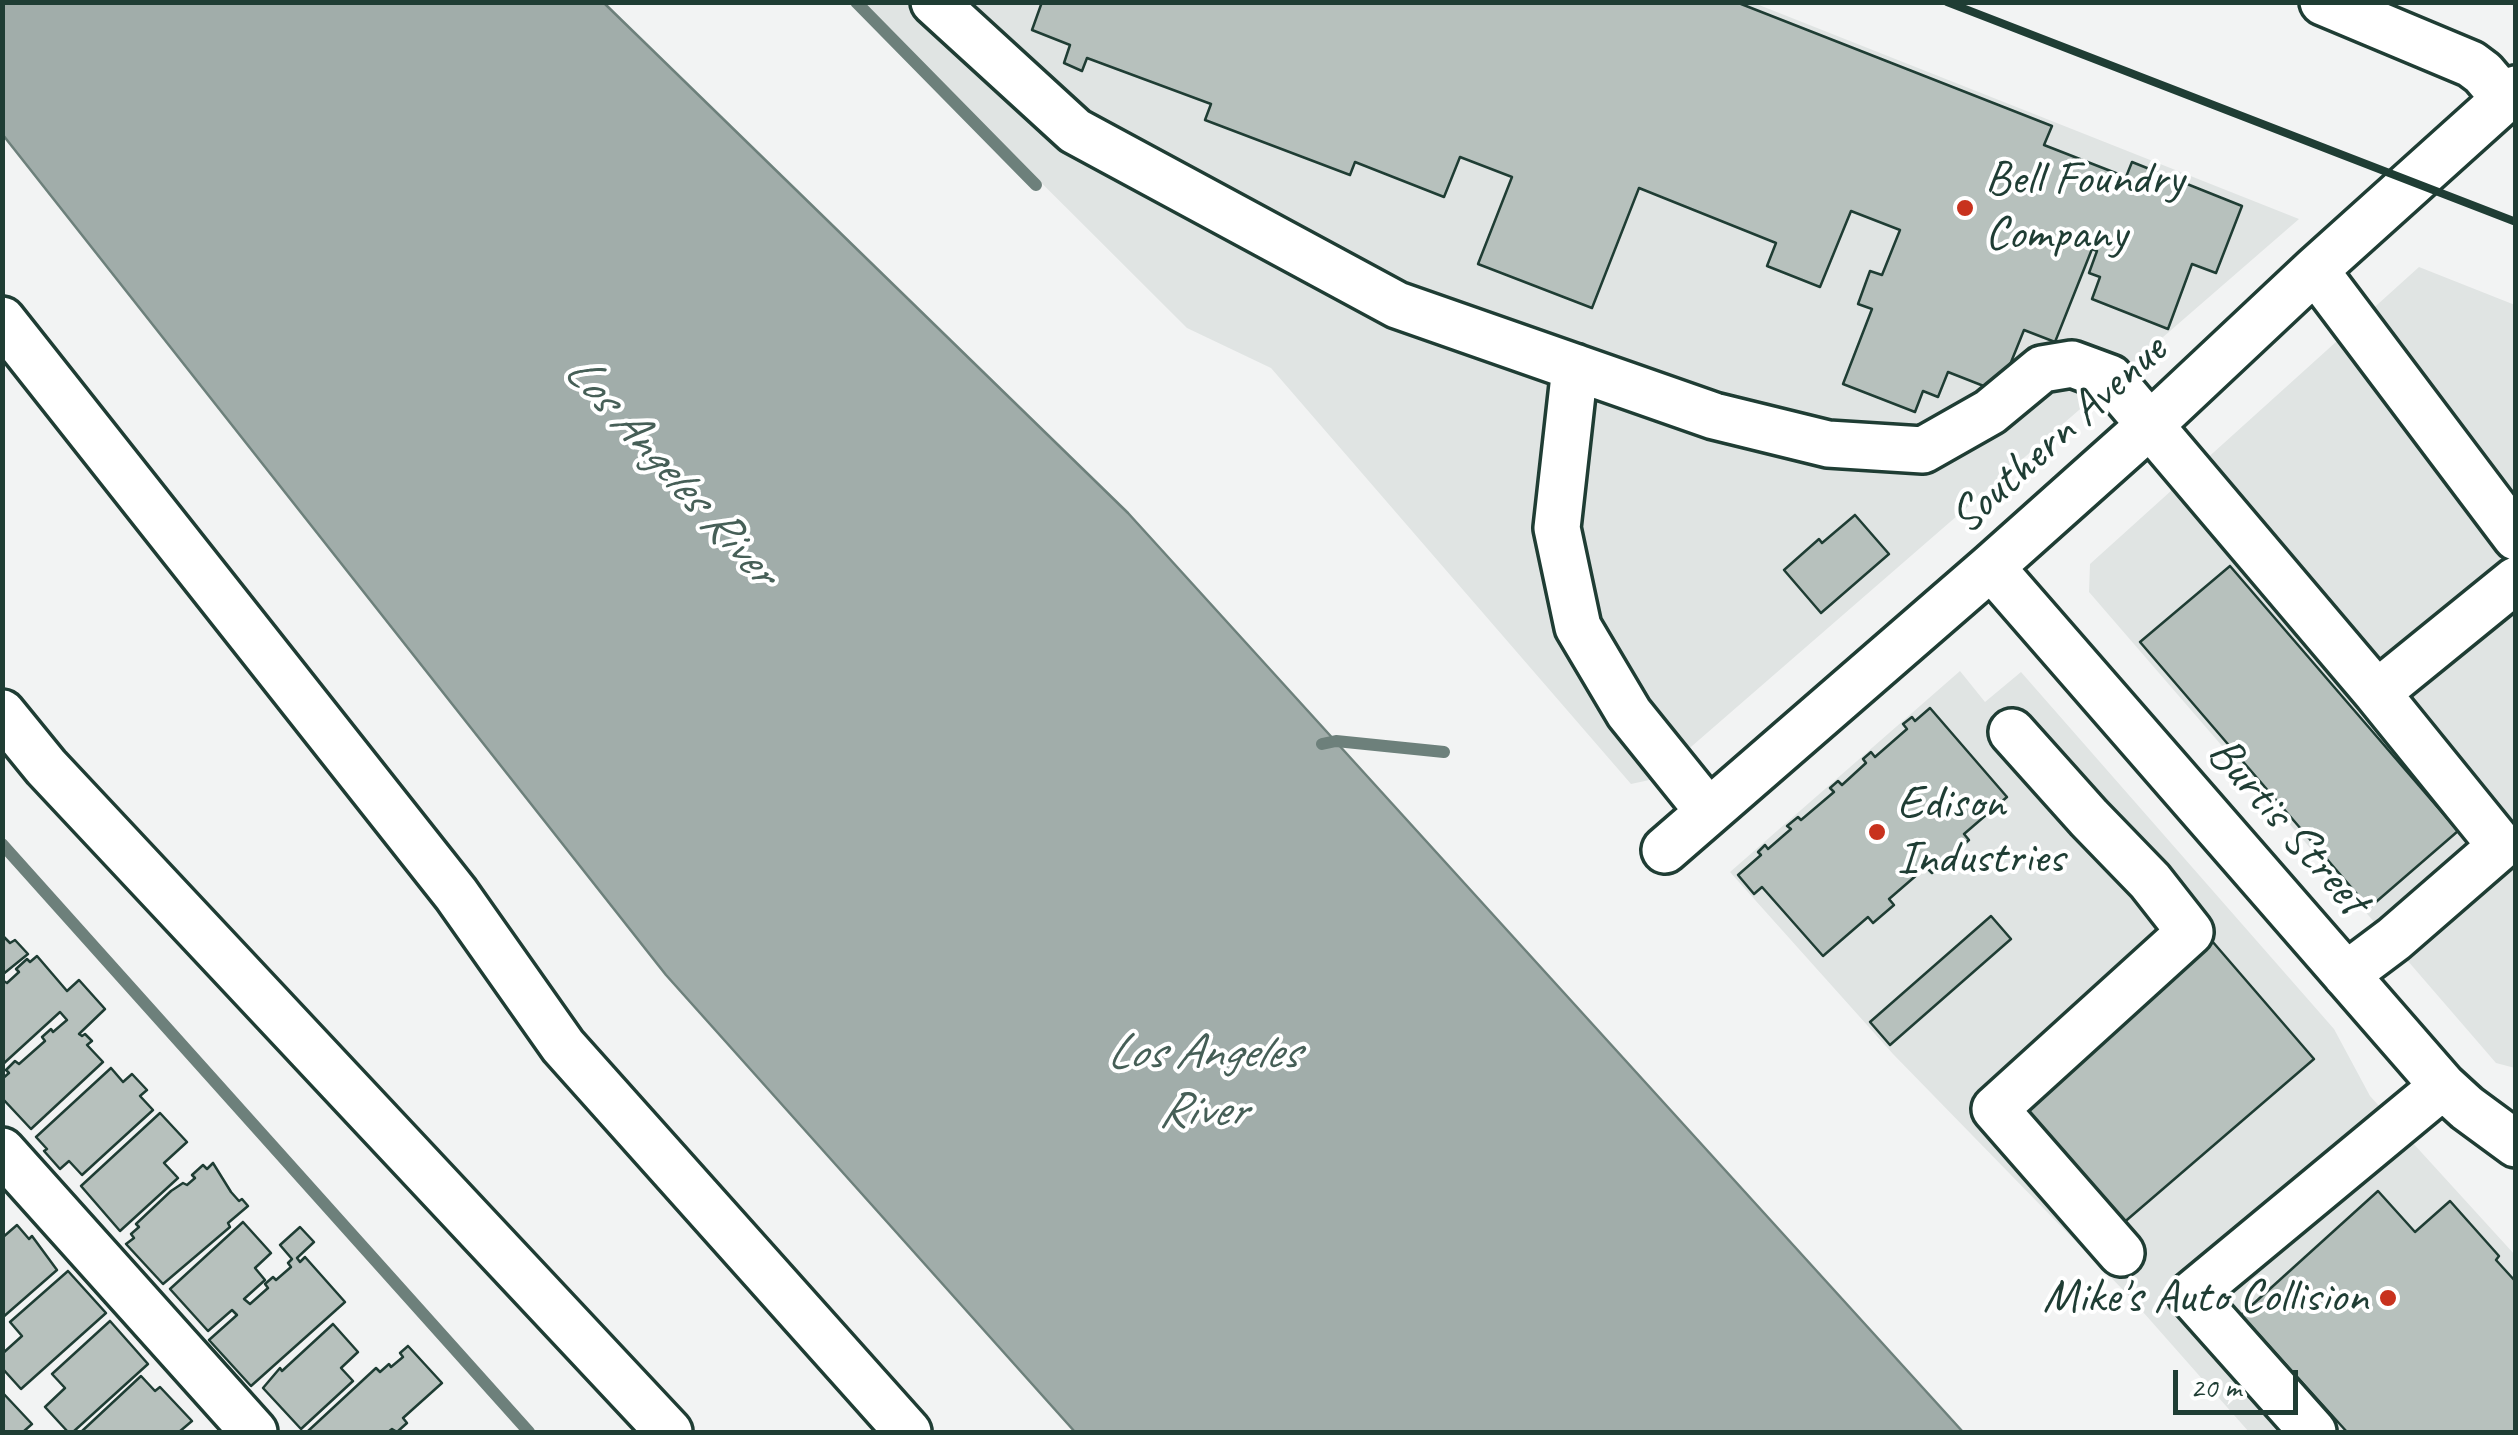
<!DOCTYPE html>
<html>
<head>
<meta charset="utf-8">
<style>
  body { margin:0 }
  #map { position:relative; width:2518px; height:1435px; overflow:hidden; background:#f2f3f3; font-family:Caveat,sans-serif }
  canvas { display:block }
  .frame { position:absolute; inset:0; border:5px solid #1f3d34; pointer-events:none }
  .scale { position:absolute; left:2173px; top:1370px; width:125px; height:45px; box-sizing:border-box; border:5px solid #1f3d34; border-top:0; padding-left:12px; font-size:30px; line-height:35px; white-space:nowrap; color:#1f3d34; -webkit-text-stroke:8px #fff; paint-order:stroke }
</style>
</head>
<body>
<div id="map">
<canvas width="2518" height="1435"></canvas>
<div class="frame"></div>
<div class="scale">20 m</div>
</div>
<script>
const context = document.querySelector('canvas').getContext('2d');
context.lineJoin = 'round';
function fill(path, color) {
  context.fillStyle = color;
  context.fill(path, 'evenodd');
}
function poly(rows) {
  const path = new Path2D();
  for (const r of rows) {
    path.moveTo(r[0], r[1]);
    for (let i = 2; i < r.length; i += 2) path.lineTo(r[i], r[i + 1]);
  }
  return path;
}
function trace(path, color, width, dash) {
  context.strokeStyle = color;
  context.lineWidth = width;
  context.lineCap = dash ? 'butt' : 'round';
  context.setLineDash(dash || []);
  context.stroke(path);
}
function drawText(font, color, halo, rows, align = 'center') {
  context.font = font + ' Caveat,sans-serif';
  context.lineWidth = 8;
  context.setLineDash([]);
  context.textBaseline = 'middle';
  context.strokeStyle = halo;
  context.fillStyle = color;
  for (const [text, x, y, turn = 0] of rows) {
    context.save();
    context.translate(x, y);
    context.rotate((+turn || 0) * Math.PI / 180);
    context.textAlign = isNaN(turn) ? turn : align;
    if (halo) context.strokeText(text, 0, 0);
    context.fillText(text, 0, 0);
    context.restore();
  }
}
const built = poly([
  [861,3,1754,3,2299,219,1654,779,1631,784,1271,368,1187,328],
  [2419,267,2515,305,2515,1068,2496,1063,2089,592,2090,564],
  [1960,671,1985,702,2021,672,2334,1029,2370,1096,2515,1255,2515,1432,2249,1432,2128,1295,1893,1054,1730,872]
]);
const water = poly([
  [3,2,604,3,1128,513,1963,1432,1075,1432,666,975,3,135,3,2]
]);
const stream = poly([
  [856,2,1036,185],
  [1322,744,1336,741,1444,752],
  [2,844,529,1432]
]);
const building = poly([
  [1042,2,1736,2,2052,126,2044,145,2126,177,2132,162,2242,206,2216,273,2192,264,2168,329,2092,299,2100,277,2089,273,2097,251,2092,249,2055,342,2024,330,1999,392,1948,372,1938,397,1923,391,1915,412,1843,384,1872,309,1858,304,1870,271,1882,275,1900,230,1851,211,1820,287,1767,266,1776,243,1639,188,1592,308,1478,264,1512,177,1460,157,1444,197,1355,162,1350,175,1205,120,1211,104,1087,58,1082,71,1064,63,1070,45,1032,30,1042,2],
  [1855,515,1889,554,1821,613,1784,570,1819,539,1822,543,1855,515],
  [2230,566,2458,831,2369,908,2140,642,2230,566],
  [1930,708,2007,797,1964,834,1969,840,1932,873,1926,867,1889,899,1894,905,1873,923,1868,917,1823,956,1762,887,1754,894,1738,875,1761,855,1758,852,1765,845,1768,849,1791,829,1787,826,1798,817,1801,820,1834,792,1830,788,1838,781,1842,785,1866,763,1863,759,1871,752,1875,757,1907,729,1903,724,1912,717,1915,721,1930,708],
  [1991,916,2011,939,1890,1045,1870,1022,1991,916],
  [2,935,10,943,15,940,28,954,2,975,2,935],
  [2212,941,2314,1059,2121,1225,2019,1108,2212,941],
  [37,956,67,991,79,980,105,1009,79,1034,82,1036,85,1034,92,1041,87,1045,103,1062,31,1129,2,1098,2,1079,9,1073,6,1070,15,1061,19,1064,45,1041,42,1037,51,1029,53,1032,67,1020,60,1012,2,1065,2,980,7,983,19,972,16,969,27,959,30,962,37,956],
  [111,1068,123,1082,132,1074,147,1090,140,1096,153,1110,82,1175,69,1161,60,1169,44,1151,47,1149,36,1137,111,1068],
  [160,1113,187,1142,164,1163,178,1178,120,1231,81,1186,160,1113],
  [213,1163,231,1192,239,1201,242,1199,248,1206,228,1223,230,1227,163,1284,126,1244,134,1238,131,1234,139,1227,136,1224,171,1191,183,1183,187,1185,195,1178,192,1175,203,1165,207,1169,213,1163],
  [2378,1191,2415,1232,2450,1201,2499,1256,2496,1260,2516,1282,2516,1432,2347,1432,2241,1315,2378,1191],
  [243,1222,271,1253,255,1268,265,1280,244,1299,250,1304,268,1288,265,1284,273,1277,276,1280,291,1267,288,1263,292,1259,280,1245,300,1227,314,1242,297,1258,300,1262,305,1257,345,1302,251,1386,209,1340,237,1315,232,1310,208,1331,170,1289,243,1222],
  [17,1225,29,1239,32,1236,57,1270,2,1318,2,1238,17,1225],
  [68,1271,106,1313,21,1389,2,1368,2,1354,22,1336,10,1322,68,1271],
  [110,1321,148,1364,73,1432,68,1432,45,1407,65,1388,52,1374,110,1321],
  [333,1324,358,1352,341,1368,353,1381,301,1429,263,1388,280,1368,282,1371,333,1324],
  [408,1346,442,1383,403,1418,407,1423,397,1432,392,1429,388,1432,307,1432,376,1368,380,1372,389,1364,391,1367,403,1357,400,1353,408,1346],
  [141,1376,155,1391,160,1387,192,1421,179,1432,81,1432,141,1376],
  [2,1392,32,1424,23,1432,2,1432,2,1392]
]);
const minor = poly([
  [934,2,1075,131,1397,305,1714,416,1828,444,1923,450,1990,412,2042,369,2072,364,2110,378,2377,693,2516,580],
  [2323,2,2471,64,2483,73,2505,99],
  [2315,270,2516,537],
  [2,320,456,894,563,1046,908,1432],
  [1575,367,1557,528,1578,627,1629,713,1708,811],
  [1991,567,2443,1086,2467,1108,2516,1144],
  [2,713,46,767,669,1432],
  [2012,732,2089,818,2150,881,2190,932,1995,1109,2121,1253],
  [1665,850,1991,567,2150,425,2315,270,2516,89],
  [2346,975,2394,939,2501,846,2377,693],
  [2,1151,254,1432],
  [2313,1432,2191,1295,2443,1086]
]);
const rail = poly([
  [1947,2,2516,222]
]);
const markers = [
  [1965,208,10,"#c8321e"],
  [1877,832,10,"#c8321e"],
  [2388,1298,10,"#c8321e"]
];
const poiNames = [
  ["Bell Foundry",1985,180],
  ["Company",1985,235],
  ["Edison",1897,804],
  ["Industries",1897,859],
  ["Mike's Auto Collision",2368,1298,"right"]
];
const streetNames = [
  ["Southern Avenue",2059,435,-42],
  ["Burtis Street",2287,827,49]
];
const waterNames = [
  ["Los Angeles River",670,471,48],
  ["Los Angeles",1202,1054],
  ["River",1202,1112]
];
fill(built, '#e0e4e3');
fill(water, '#a1adaa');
trace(water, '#6d807b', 2.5);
trace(stream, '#6d807b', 12);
fill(building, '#b7c1bd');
trace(building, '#1f3d34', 2.5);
trace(minor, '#1f3d34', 52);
trace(minor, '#fff', 45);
trace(rail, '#1f3d34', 8);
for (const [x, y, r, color] of markers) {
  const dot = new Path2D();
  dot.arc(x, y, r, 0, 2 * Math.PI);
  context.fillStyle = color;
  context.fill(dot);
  trace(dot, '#fff', 4);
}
drawText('48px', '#1f3d34', '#fff', poiNames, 'left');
drawText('48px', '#1f3d34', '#fff', streetNames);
drawText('italic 50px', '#465f57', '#fff', waterNames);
</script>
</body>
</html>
